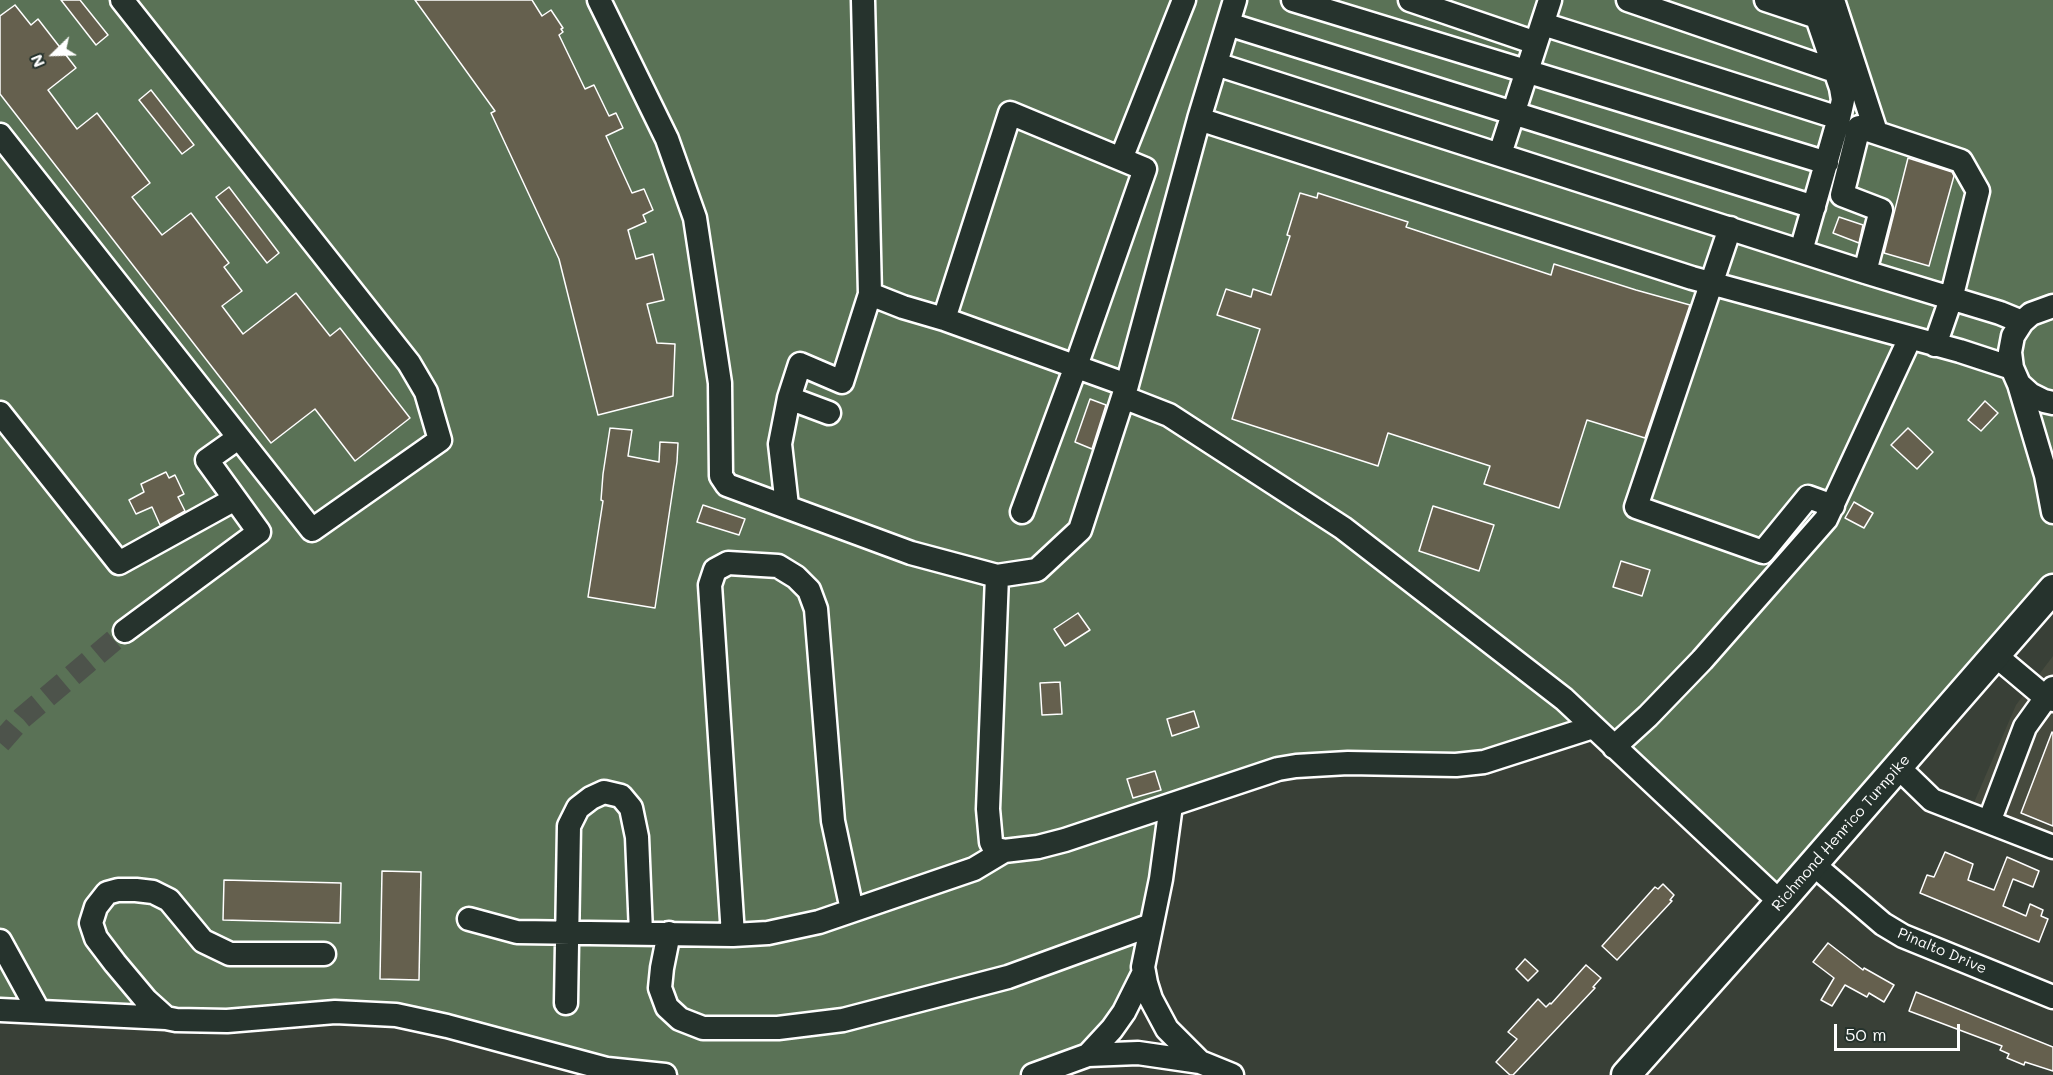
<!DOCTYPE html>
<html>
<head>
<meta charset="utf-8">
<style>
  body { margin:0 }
  #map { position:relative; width:2053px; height:1075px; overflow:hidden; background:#394037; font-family:Mali,sans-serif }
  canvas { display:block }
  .north { position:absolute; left:24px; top:24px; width:60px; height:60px; -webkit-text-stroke:4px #26332d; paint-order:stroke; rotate:247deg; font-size:16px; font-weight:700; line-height:24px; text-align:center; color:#fff }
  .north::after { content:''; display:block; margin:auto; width:21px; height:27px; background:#fff; clip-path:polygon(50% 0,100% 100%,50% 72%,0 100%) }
  .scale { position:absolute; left:1834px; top:1024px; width:126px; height:27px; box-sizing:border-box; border:3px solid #fff; border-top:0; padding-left:8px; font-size:18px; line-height:21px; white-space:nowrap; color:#fff; -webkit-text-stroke:4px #26332d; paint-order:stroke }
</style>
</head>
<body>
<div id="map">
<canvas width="2053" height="1075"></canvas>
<div class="north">N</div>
<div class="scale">50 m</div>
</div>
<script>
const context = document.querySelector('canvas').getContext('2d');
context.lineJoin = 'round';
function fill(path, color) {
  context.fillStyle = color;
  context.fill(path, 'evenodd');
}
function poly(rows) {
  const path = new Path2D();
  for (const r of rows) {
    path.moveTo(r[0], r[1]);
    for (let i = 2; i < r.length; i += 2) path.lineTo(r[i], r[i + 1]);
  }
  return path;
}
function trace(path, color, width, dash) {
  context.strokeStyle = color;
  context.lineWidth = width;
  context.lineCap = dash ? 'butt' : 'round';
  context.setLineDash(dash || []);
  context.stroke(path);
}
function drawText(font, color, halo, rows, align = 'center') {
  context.font = font + ' Mali,sans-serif';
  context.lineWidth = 5;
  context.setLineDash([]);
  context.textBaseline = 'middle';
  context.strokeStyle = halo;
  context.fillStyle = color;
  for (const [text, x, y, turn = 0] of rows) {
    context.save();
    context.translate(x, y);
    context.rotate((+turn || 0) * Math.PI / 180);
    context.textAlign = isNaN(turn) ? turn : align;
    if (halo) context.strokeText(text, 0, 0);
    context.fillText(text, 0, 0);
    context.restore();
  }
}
const built = poly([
  [2053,656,2053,859,1966,821,2016,705]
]);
const green = poly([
  [0,0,2053,0,2053,589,1780,902,1593,727,1500,755,1348,763,1171,804,1151,925,1112,1029,1033,1075,665,1075,458,1024,0,1015]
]);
const building = poly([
  [61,0,80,0,108,35,96,45,61,0],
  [415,0,532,0,542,16,551,10,563,28,561,29,563,32,559,35,585,89,594,85,609,116,616,113,623,128,606,136,632,193,644,189,653,210,643,215,646,222,628,230,636,259,653,254,664,300,647,304,657,343,675,344,673,396,598,415,559,259,491,113,495,111,415,0],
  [15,5,31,25,38,19,76,68,48,90,77,129,97,113,150,183,132,197,162,235,191,213,229,263,224,267,242,291,222,306,243,334,296,293,330,336,340,328,410,418,355,461,315,409,271,443,0,94,0,16,15,5],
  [151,90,194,145,182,154,139,100,151,90],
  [1908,158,1952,172,1954,176,1929,266,1884,253,1908,158],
  [229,187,279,253,267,263,216,197,229,187],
  [1300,193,1317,198,1318,193,1408,222,1406,227,1551,275,1554,264,1636,290,1690,305,1645,438,1587,420,1559,508,1484,484,1490,466,1388,433,1378,466,1232,419,1260,329,1217,315,1226,289,1251,297,1253,289,1271,295,1290,236,1287,235,1300,193],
  [1839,217,1863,225,1859,243,1833,233,1839,217],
  [1090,399,1106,405,1092,449,1075,442,1090,399],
  [1985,401,1998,413,1981,431,1968,420,1985,401],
  [610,428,632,430,628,456,659,462,660,442,678,443,677,462,655,608,588,597,603,501,601,500,603,474,610,428],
  [1908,428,1933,452,1917,469,1891,445,1908,428],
  [166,472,169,478,175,475,184,494,178,497,185,511,160,525,152,507,136,514,129,500,144,492,141,484,166,472],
  [1854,502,1873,513,1864,528,1845,518,1854,502],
  [703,505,745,519,739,535,697,522,703,505],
  [1433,506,1494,525,1479,571,1419,551,1433,506],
  [1621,561,1650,570,1642,596,1613,587,1621,561],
  [1078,613,1090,630,1065,646,1054,629,1078,613],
  [1060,682,1062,714,1042,715,1040,683,1060,682],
  [1194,711,1199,727,1172,736,1167,719,1194,711],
  [2052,732,2053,733,2053,826,2021,813,2052,732],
  [1155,771,1161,790,1133,798,1127,779,1155,771],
  [1945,852,1973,864,1968,880,1994,890,2007,857,2039,871,2033,887,2013,879,2003,906,2026,916,2030,904,2043,910,2041,916,2048,919,2039,942,1920,893,1927,875,1934,877,1945,852],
  [382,871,421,872,419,980,380,979,382,871],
  [224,880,341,883,340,923,223,920,224,880],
  [1663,884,1674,895,1670,900,1672,901,1617,960,1602,946,1655,887,1658,889,1663,884],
  [1828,943,1863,970,1864,968,1894,985,1884,1002,1869,993,1867,997,1845,985,1832,1006,1821,1000,1834,978,1813,962,1828,943],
  [1525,959,1538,971,1528,981,1516,969,1525,959],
  [1586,965,1601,978,1593,987,1595,988,1513,1075,1510,1075,1496,1062,1517,1039,1508,1032,1538,999,1546,1007,1550,1003,1551,1004,1586,965],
  [1916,992,2053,1047,2053,1071,2025,1062,2024,1065,2007,1058,2009,1054,2000,1050,2002,1046,1909,1011,1916,992]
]);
const minorTunnel = poly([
  [0,743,22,718,125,631]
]);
const minor = poly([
  [599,0,667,139,695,218,720,383,721,476,727,485,911,553,997,576,1037,570,1080,530,1127,385,1199,119,1235,0],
  [863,0,870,294],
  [1293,0,1827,163],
  [1410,0,1536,43],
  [1628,0,1835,71],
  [1766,0,1817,17],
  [1833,0,1876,132],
  [1228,24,1814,207],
  [1543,24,1839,118],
  [1216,64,1865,272,2000,313,2022,322],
  [1199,119,1692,278,1960,351,2012,368],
  [0,135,312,530,440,440,426,392,409,363,122,0],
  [1500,154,1550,0],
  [1121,159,1184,0],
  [1730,228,1636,507,1763,552,1808,497,1833,506],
  [1801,251,1839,118,1843,100,1841,88,1811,0],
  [1865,272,1881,210,1842,195,1859,127,1961,161,1978,191,1951,299,1935,345],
  [2053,306,2031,314,2022,322,2013,336,2010,352,2012,368,2019,384,2030,394,2044,401,2053,403],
  [944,319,1127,385],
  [2019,384,2046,475,2053,512],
  [1123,397,1169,415,1343,528,1564,699,1780,902],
  [789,398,829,413],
  [0,413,119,563,235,499],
  [787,506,780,444,789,398,800,364,842,382,870,294,903,307,944,319,1010,113,1145,169,1076,366,1022,512],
  [997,576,988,809,991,842,994,848,1004,851,1038,847,1065,840,1278,769,1296,766,1348,763,1456,765,1484,762,1593,727],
  [125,631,259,532,207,460,238,438],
  [1995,655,2045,697,2053,700],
  [1614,747,1648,716,1702,660,1826,519,1910,338],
  [1898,767,1932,800,2053,847],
  [1171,805,1161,879,1143,967,1146,983,1151,999,1167,1029,1200,1062,1232,1075],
  [1989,822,2025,727,2053,688],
  [1813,864,1883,924,1903,936,2053,997],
  [469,919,517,932,733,935,768,933,819,922,974,869,1004,851],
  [669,933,662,968,660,988,667,1007,680,1019,703,1028,778,1028,843,1020,1008,977,1151,925],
  [733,935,710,585,715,570,728,563,778,566,796,577,809,590,816,609,833,821,852,910],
  [0,941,39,1012],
  [324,954,230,954,203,941,169,900,153,892,136,890,118,890,107,893,96,907,91,923,96,938,115,963,146,1000,166,1018,176,1020,227,1021,335,1012,396,1015,447,1026,607,1069,665,1075],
  [566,1003,569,826,578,808,591,798,604,792,621,796,631,808,637,837,641,933],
  [0,1010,166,1018],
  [1088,1055,1112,1029,1124,1012,1144,972],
  [1033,1075,1088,1055,1138,1053,1200,1062]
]);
const major = poly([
  [1626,1075,1780,902,2053,589]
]);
const streetNames = [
  ["Richmond Henrico Turnpike",1841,833,-49],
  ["Pinalto Drive",1942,951,23]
];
fill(built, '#464a3e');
fill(green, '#5a7256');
fill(building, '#65604e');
trace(building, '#fff', 1.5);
trace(minorTunnel, '#4d534b', 22, [22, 11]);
trace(minor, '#fff', 27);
trace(major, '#fff', 33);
trace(minor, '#26332d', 22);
trace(major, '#26332d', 28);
drawText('15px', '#fff', '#26332d', streetNames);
</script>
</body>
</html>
